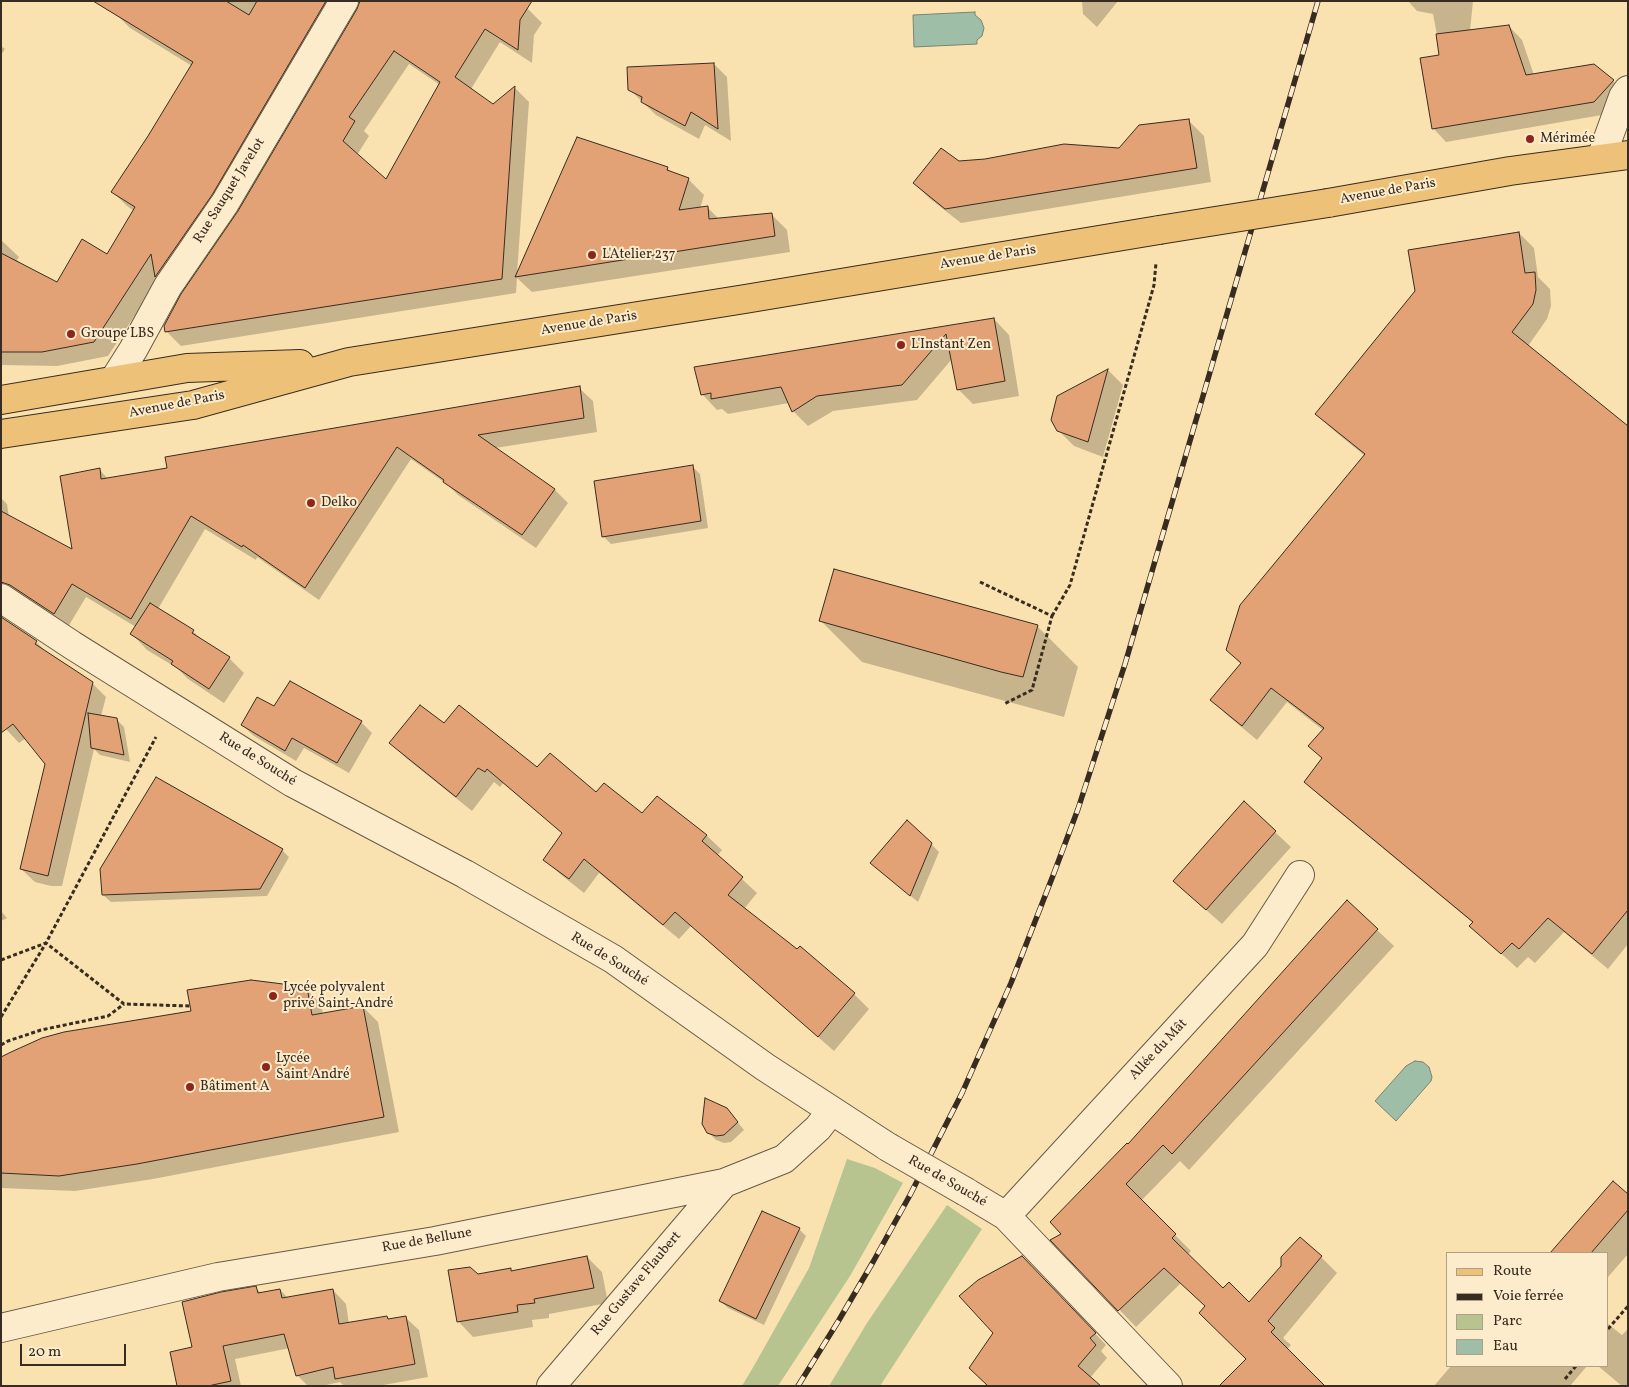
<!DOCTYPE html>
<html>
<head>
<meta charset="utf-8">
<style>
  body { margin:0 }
  #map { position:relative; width:1629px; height:1387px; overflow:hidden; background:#fae2b0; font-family:Vollkorn,serif }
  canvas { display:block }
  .frame { position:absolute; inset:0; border:2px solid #382c20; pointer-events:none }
  .legend { position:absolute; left:1446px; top:1252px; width:162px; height:115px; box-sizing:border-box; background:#fceccc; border:1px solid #ae9f87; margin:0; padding:6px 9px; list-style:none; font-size:15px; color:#382c20 }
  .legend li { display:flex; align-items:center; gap:10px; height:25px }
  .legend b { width:25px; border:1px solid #ae9f87 }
  .scale { position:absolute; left:20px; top:1344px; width:106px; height:22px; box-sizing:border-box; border:2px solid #382c20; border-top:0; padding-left:6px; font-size:15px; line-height:18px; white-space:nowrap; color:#382c20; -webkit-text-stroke:4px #fceccc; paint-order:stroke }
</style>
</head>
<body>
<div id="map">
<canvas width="1629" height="1387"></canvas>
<div class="frame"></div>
<ul class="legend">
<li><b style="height:6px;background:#edc178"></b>Route</li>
<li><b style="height:6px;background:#382c20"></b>Voie ferrée</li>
<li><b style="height:14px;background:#b8c490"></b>Parc</li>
<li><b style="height:14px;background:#9fbea8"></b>Eau</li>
</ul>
<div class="scale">20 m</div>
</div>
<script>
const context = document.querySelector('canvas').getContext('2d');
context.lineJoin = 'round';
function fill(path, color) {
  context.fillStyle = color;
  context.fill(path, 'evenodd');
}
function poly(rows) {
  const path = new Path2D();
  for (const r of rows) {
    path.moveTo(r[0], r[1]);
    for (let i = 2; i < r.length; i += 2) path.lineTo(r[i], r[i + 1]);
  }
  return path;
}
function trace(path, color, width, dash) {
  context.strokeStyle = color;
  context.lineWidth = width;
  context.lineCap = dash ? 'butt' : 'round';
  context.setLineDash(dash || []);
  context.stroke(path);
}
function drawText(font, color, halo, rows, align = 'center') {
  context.font = font + ' Vollkorn,serif';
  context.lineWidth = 4;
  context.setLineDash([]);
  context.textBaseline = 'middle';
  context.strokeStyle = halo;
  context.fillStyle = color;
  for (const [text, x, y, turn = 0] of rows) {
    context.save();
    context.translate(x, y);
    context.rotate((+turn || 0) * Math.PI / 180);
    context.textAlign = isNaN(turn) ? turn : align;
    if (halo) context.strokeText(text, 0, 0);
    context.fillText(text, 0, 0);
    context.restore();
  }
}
const green = poly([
  [847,1159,875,1168,903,1183,850,1276,778,1386,742,1386,755,1364,809,1268],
  [947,1205,982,1229,880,1386,829,1386,867,1323]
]);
const water = poly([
  [975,12,975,15,981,20,984,28,982,36,977,40,977,44,914,47,913,15,975,12],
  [1415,1061,1423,1062,1429,1067,1432,1077,1431,1081,1396,1121,1375,1101,1406,1066,1415,1061]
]);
const shadow = poly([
  [123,1,353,1,159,279,108,356,57,366,1,365,1,240,19,257,17,260,23,266,57,283,107,256,134,211,127,206,113,192,192,66,130,28,116,14],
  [1082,1,1118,1,1097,27,1083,14],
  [1408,1,1473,1,1470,31,1509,26,1522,40,1534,75,1613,81,1626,94,1619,112,1446,142,1433,128,1441,56,1433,14,1417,11],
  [527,8,542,23,534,35,532,63,500,42,471,89,493,105,515,88,529,102,517,274,667,168,673,174,688,179,704,195,700,209,708,208,720,220,771,214,787,230,790,252,532,292,517,278,516,293,181,346,166,331,239,212,359,9],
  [409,64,440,85,386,181,357,155,369,136,364,131],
  [1,46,5,49,1,55],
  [714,64,727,77,731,141,705,125,699,139,656,115,629,89],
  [1188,120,1204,136,1211,182,961,223,929,198,914,183,959,163,1120,149],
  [1519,233,1534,248,1538,277,1550,289,1551,306,1547,319,1528,346,1628,428,1628,944,1608,969,1564,932,1535,963,1528,957,1517,968,1471,926,1473,923,1321,797,1305,782,1323,759,1310,746,1323,730,1287,702,1257,740,1227,715,1212,700,1241,664,1227,650,1365,456,1332,429,1316,414],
  [994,319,1009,335,1019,396,973,404,958,389,952,359,917,400,833,411,808,426,793,411,789,403,728,414,722,409,717,410,702,394],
  [1108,370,1123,385,1103,457,1074,446,1058,430,1058,397],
  [579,388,593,401,597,432,495,448,555,490,568,503,536,548,458,495,448,485,411,459,319,600,257,557,256,560,205,529,158,609,193,631,205,643,229,658,244,673,224,703,188,679,177,668,147,650,132,634,136,627,86,597,68,627,1,603,1,498,7,504,9,517,74,551,99,469,108,479,168,469],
  [693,467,700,474,708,528,611,544,604,537,595,482],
  [1,618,36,642,51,656,92,683,106,697,101,716,116,719,124,727,130,762,100,755,94,749,62,886,51,886,35,882,21,869,47,764,26,738,19,743,5,728],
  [821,621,1037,626,1078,667,1064,717,862,662],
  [274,708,361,722,372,733,349,773,304,748,296,761,254,736,242,725],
  [445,725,538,769,642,815,657,797,707,836,722,850,717,856,757,893,744,909,797,951,800,948,854,994,869,1009,834,1051,691,926,679,939,599,873,584,893,560,874,545,859,563,834,503,783,500,787,494,782,472,811,406,758,391,743],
  [1244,803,1291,847,1222,924,1190,896],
  [931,844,939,852,918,902,879,870],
  [282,850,289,857,267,896,111,902,103,895],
  [1,911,7,918,1,921],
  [1377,930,1394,946,1189,1170,1180,1161,1141,1201,1191,1251,1187,1255,1223,1290,1249,1304,1321,1257,1337,1273,1283,1338,1291,1345,1286,1350,1248,1360,1206,1307,1181,1283,1136,1327,1052,1240,1063,1234,1128,1146],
  [306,989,321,1004,323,1014,363,1007,378,1022,399,1132,153,1179,75,1191,1,1188,1,1059,193,1012],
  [727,1109,744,1130,731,1142,724,1143,716,1140,708,1132],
  [1613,1183,1628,1196,1628,1254,1608,1277,1608,1253,1551,1253],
  [799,1229,806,1236,764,1325,728,1308,720,1301],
  [587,1257,602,1272,608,1303,549,1314,549,1318,532,1320,533,1327,473,1337,458,1321,478,1275,510,1270,513,1272],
  [1034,1269,1106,1345,1101,1351,1107,1358,1090,1378,990,1386],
  [256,1288,262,1294,280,1290,288,1298,333,1290,346,1304,349,1324,387,1317,390,1320,405,1317,419,1330,428,1377,378,1386,344,1386,340,1382,322,1386,308,1386,297,1375,290,1348,235,1359,241,1386,178,1386,193,1348],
  [1608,1324,1622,1335,1628,1329,1628,1386,1622,1386,1598,1366,1608,1366],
  [1451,1366,1587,1366,1570,1386,1434,1386]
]);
const building = poly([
  [93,1,226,1,249,15,257,1,326,1,212,195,155,277,151,254,94,342,42,352,1,352,1,253,57,282,82,239,107,254,135,207,111,192,148,136,193,62,93,1],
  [360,1,532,1,520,20,518,50,485,29,455,77,493,104,515,86,502,279,165,332,164,326,181,294,238,211,357,9,360,1],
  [394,51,440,82,386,179,343,141,355,121,349,117,394,51],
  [1509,25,1526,75,1594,64,1614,80,1594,102,1432,129,1420,58,1439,55,1436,34,1509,25],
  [714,63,718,129,691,112,685,126,641,102,642,97,628,90,627,67,714,63],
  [1189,119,1197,168,945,209,913,183,941,148,959,161,985,159,1064,144,1119,148,1139,125,1189,119],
  [577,137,668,167,667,170,689,178,679,210,708,206,709,219,772,213,775,236,515,277,577,137],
  [1519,232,1525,273,1535,272,1536,290,1533,304,1512,332,1628,426,1628,910,1592,954,1548,918,1519,949,1512,943,1501,954,1469,926,1473,922,1304,782,1322,758,1308,746,1324,728,1271,688,1242,726,1210,700,1241,663,1226,650,1240,605,1365,454,1315,414,1415,291,1408,250,1519,232],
  [994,318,1005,381,957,390,946,334,902,385,817,396,792,412,781,387,711,399,711,393,701,395,694,367,994,318],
  [1108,369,1088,442,1057,431,1051,420,1057,396,1108,369],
  [580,386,584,418,478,435,555,489,522,535,443,482,444,480,397,447,305,588,243,545,242,547,191,516,131,619,72,584,54,614,10,585,1,582,1,511,72,549,60,476,100,468,101,479,167,468,165,457,580,386],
  [693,465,701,521,602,537,594,481,693,465],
  [834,569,1038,625,1023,677,1001,672,819,621,834,569],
  [150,603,194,630,192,633,230,657,209,689,171,664,173,661,130,634,150,603],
  [1,617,37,641,35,644,93,682,48,876,20,869,45,764,13,724,1,733,1,617],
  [290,681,362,721,337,763,292,738,285,751,241,725,257,697,274,706,290,681],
  [420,705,444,723,459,705,537,767,550,753,596,792,604,783,642,813,657,796,707,835,702,841,743,877,728,895,797,949,800,946,855,993,818,1037,675,912,663,925,584,859,569,879,543,860,562,833,487,769,485,772,478,768,456,797,389,743,420,705],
  [88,713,117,718,124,755,91,748,88,713],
  [156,777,283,849,260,889,102,895,100,869,156,777],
  [1244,801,1276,831,1206,910,1173,881,1244,801],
  [907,820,932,843,910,896,870,863,907,820],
  [1347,900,1378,929,1172,1154,1163,1145,1126,1184,1176,1234,1172,1238,1223,1288,1229,1282,1249,1302,1281,1266,1281,1257,1300,1237,1322,1256,1268,1321,1275,1328,1271,1332,1325,1386,1219,1386,1246,1359,1199,1313,1205,1306,1164,1268,1118,1311,1050,1240,1061,1234,1050,1222,1127,1143,1128,1144,1347,900],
  [251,980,307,987,312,1015,363,1006,384,1117,137,1164,59,1176,1,1173,1,1057,11,1052,42,1038,64,1032,191,1011,187,990,251,980],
  [705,1098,727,1108,738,1122,724,1135,716,1136,707,1133,702,1124,705,1098],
  [1613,1181,1628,1194,1628,1210,1591,1253,1550,1253,1613,1181],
  [762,1211,800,1228,756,1319,719,1301,762,1211],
  [587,1256,594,1288,534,1299,535,1303,517,1305,518,1312,457,1322,448,1270,470,1267,478,1274,511,1268,511,1271,587,1256],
  [1022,1256,1096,1333,1090,1338,1096,1345,1078,1366,1101,1386,988,1386,969,1368,993,1333,959,1296,978,1280,1022,1256],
  [256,1286,258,1293,280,1289,282,1298,333,1289,339,1324,387,1316,388,1319,406,1316,415,1364,335,1379,333,1367,296,1376,284,1334,223,1346,231,1381,208,1386,177,1386,170,1352,192,1347,182,1302,221,1292,256,1286]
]);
const path = poly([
  [980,582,1052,616,1032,690,1004,704],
  [1052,616,1070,585,1154,285,1156,263],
  [1,960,46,943,156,737],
  [1,1017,46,943,124,1004,190,1006],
  [1,1045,8,1041,41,1030,108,1016,124,1004],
  [1608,1329,1628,1306],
  [1565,1379,1576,1366]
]);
const minor = poly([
  [1601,158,1623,97,1628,90],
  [114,380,133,350,168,286,225,203,344,1],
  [1,598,72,645,293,783,465,874,613,959,765,1067,888,1147],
  [966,1192,1006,1216,1168,1386],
  [1006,1216,1255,945,1300,875],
  [1,1328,218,1277,435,1241,724,1183,784,1159,818,1128,831,1111],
  [551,1386,724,1183]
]);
const major = poly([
  [1328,203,1510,171,1628,155],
  [1,400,187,368,300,364],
  [1,434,193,405,349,362,745,299,1159,230]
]);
const rail = poly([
  [798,1386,839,1320,873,1262,910,1195,962,1093,1011,983,1054,873,1078,809,1125,664,1318,1]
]);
const minorBridge = poly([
  [888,1147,966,1192]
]);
const majorBridge = poly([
  [1159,230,1328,203]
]);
const markers = [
  [1530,139,5,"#8f2418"],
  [592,255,5,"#8f2418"],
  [71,334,5,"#8f2418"],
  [901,345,5,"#8f2418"],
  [311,503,5,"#8f2418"],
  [273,996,5,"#8f2418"],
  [266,1067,5,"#8f2418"],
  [190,1087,5,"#8f2418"]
];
const poiNames = [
  ["Mérimée",1540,139],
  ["L'Atelier 237",602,255],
  ["Groupe LBS",81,334],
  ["L'Instant Zen",911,345],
  ["Delko",321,503],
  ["Lycée polyvalent",283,988],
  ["privé Saint-André",283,1004],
  ["Lycée",276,1059],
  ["Saint André",276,1075],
  ["Bâtiment A",200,1087]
];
const streetNames = [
  ["Rue Sauquet Javelot",230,191,-58],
  ["Avenue de Paris",1388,192,-10],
  ["Avenue de Paris",988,258,-9],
  ["Avenue de Paris",589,324,-9],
  ["Avenue de Paris",177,405,-11],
  ["Rue de Souché",257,760,32],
  ["Rue de Souché",609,960,32],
  ["Allée du Mât",1159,1050,-47],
  ["Rue de Souché",947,1182,30],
  ["Rue de Bellune",427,1241,-10],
  ["Rue Gustave Flaubert",637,1284,-50]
];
fill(green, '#b8c490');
fill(water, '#9fbea8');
trace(water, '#768472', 1);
fill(shadow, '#0003');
fill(building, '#e2a275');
trace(building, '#382c20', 1);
trace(minor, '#685a44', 30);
trace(major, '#382c20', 30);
trace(path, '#382c20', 3, [4, 2.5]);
trace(minor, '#fceccc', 28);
trace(major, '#edc178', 28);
trace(rail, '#382c20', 5.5);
trace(rail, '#fceccc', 4, [11]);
trace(minorBridge, '#685a44', 30, []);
trace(majorBridge, '#382c20', 30, []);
trace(minorBridge, '#fceccc', 28);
trace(majorBridge, '#edc178', 28);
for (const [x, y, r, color] of markers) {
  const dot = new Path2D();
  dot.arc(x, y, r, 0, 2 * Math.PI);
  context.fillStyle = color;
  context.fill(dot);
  trace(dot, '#fceccc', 2);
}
drawText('14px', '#382c20', '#fceccc', poiNames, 'left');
drawText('14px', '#382c20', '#fceccc', streetNames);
</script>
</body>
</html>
